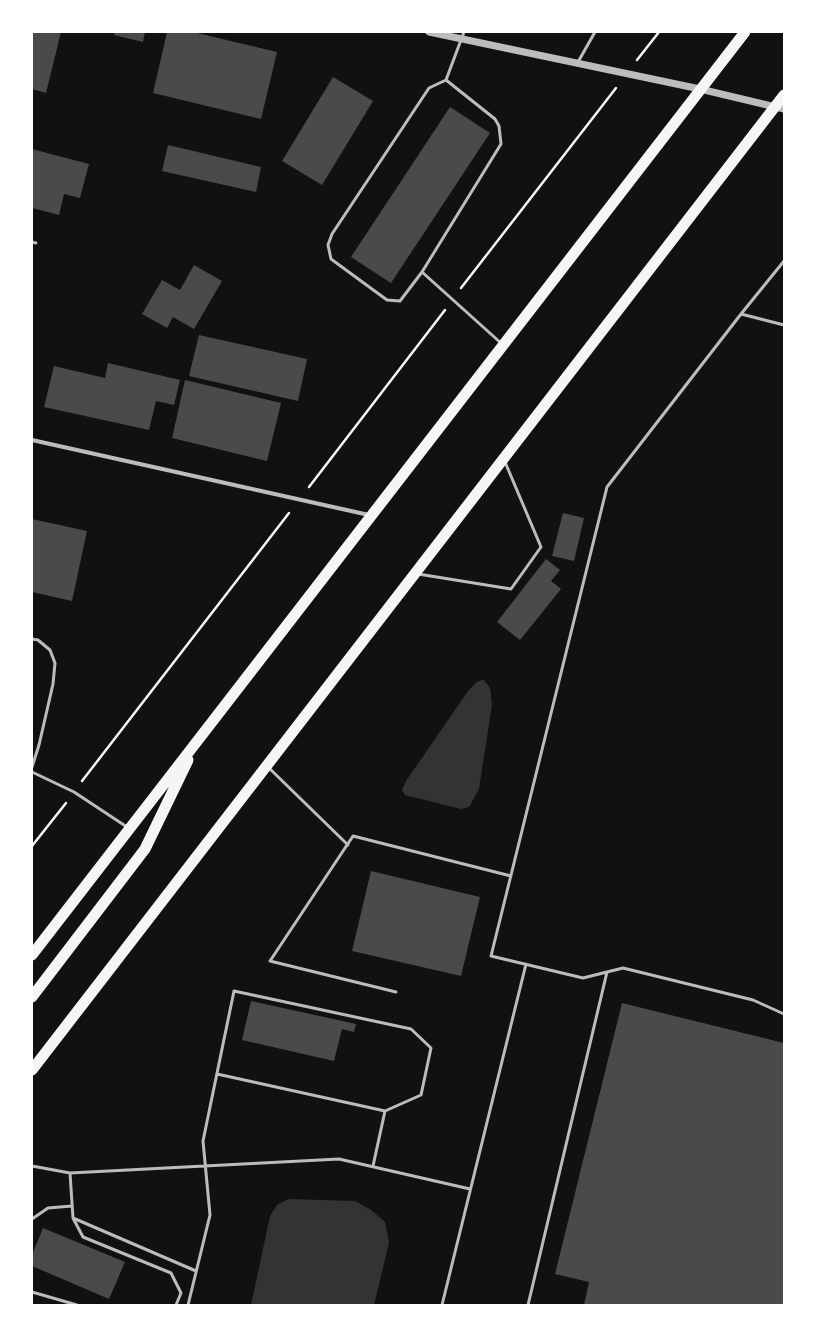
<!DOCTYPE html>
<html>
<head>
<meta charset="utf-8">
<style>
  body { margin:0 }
  #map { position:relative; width:816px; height:1337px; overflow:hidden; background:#111; font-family:Quicksand,sans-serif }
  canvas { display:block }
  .frame { position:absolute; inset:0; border:33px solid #fff; pointer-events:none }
</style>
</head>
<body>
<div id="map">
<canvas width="816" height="1337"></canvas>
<div class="frame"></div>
</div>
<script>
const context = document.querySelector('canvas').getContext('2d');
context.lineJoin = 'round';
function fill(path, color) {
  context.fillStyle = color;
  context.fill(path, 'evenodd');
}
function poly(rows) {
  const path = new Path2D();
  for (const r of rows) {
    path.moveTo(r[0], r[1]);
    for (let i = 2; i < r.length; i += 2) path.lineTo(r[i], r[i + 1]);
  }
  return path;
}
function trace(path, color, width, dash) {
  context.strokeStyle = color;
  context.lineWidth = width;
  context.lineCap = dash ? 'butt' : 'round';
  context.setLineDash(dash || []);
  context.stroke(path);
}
const water = poly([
  [484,680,490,688,492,705,479,789,469,807,461,809,405,795,402,790,406,781,468,691,478,681],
  [289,1199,355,1201,371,1210,385,1222,389,1243,374,1305,251,1305,270,1216,278,1204]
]);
const building = poly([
  [32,32,61,32,46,93,32,89],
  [115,32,145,32,143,42,114,35],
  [167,32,193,32,277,52,261,119,153,93],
  [333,77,373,101,322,185,282,161],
  [450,107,490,133,391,283,351,257],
  [168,145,261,167,256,192,162,171],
  [32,149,89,164,80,198,64,194,59,215,32,208],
  [194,265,222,281,194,329,173,317,167,328,142,314,162,280,180,290],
  [199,335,307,359,298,401,189,376],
  [108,363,180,380,174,405,156,401,149,430,44,407,54,366,105,378],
  [185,380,281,403,267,461,172,438],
  [563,513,584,518,574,561,552,556],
  [32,519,87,531,72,601,32,592],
  [546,559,560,570,551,581,561,589,520,640,497,622],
  [371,871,480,897,461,976,352,951],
  [251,1001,356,1024,354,1032,342,1029,334,1061,242,1040],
  [622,1003,784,1043,784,1305,584,1305,589,1282,555,1274],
  [43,1228,125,1262,109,1299,32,1266,32,1255]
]);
const path = poly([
  [637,60,659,32],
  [461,288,616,88],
  [309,487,445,310],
  [82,781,289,513],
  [32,846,66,803]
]);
const service = poly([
  [464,32,446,80,495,119,499,126,501,144,422,272,502,344],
  [578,62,595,32],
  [32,242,36,243],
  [422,272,400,301,387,300,331,259,328,245,332,234,429,88,446,80],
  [741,314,784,261],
  [784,325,741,314,607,487,491,956,583,978,623,968,753,1000,784,1014],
  [418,574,511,589,541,547,505,462],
  [32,639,38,640,50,650,55,663,53,684,39,745,32,767],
  [269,768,348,845],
  [32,772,74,792,127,827],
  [396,992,270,961,353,836,511,876],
  [217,1074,385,1111,373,1166],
  [32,1166,70,1173,339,1159,470,1189],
  [70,1173,73,1218,196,1271],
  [73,1218,83,1237,171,1273,181,1293,176,1305],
  [32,1219,48,1208,72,1206],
  [32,1292,77,1305],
  [188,1305,210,1215,203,1141,234,991,411,1029,431,1048,421,1095,385,1111],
  [442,1305,526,964],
  [528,1305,607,972]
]);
const minor = poly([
  [32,440,369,515]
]);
const tertiary = poly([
  [429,32,700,89,784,109]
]);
const trunk = poly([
  [32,955,745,32],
  [32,997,145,849,188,760],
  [32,1070,784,95]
]);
fill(water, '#333');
fill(building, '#4a4a4a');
trace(path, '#f5f5f5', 2.5);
trace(service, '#bcbcbc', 3);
trace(minor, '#bcbcbc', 4);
trace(tertiary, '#bcbcbc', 7);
trace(trunk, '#f5f5f5', 11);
</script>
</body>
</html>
